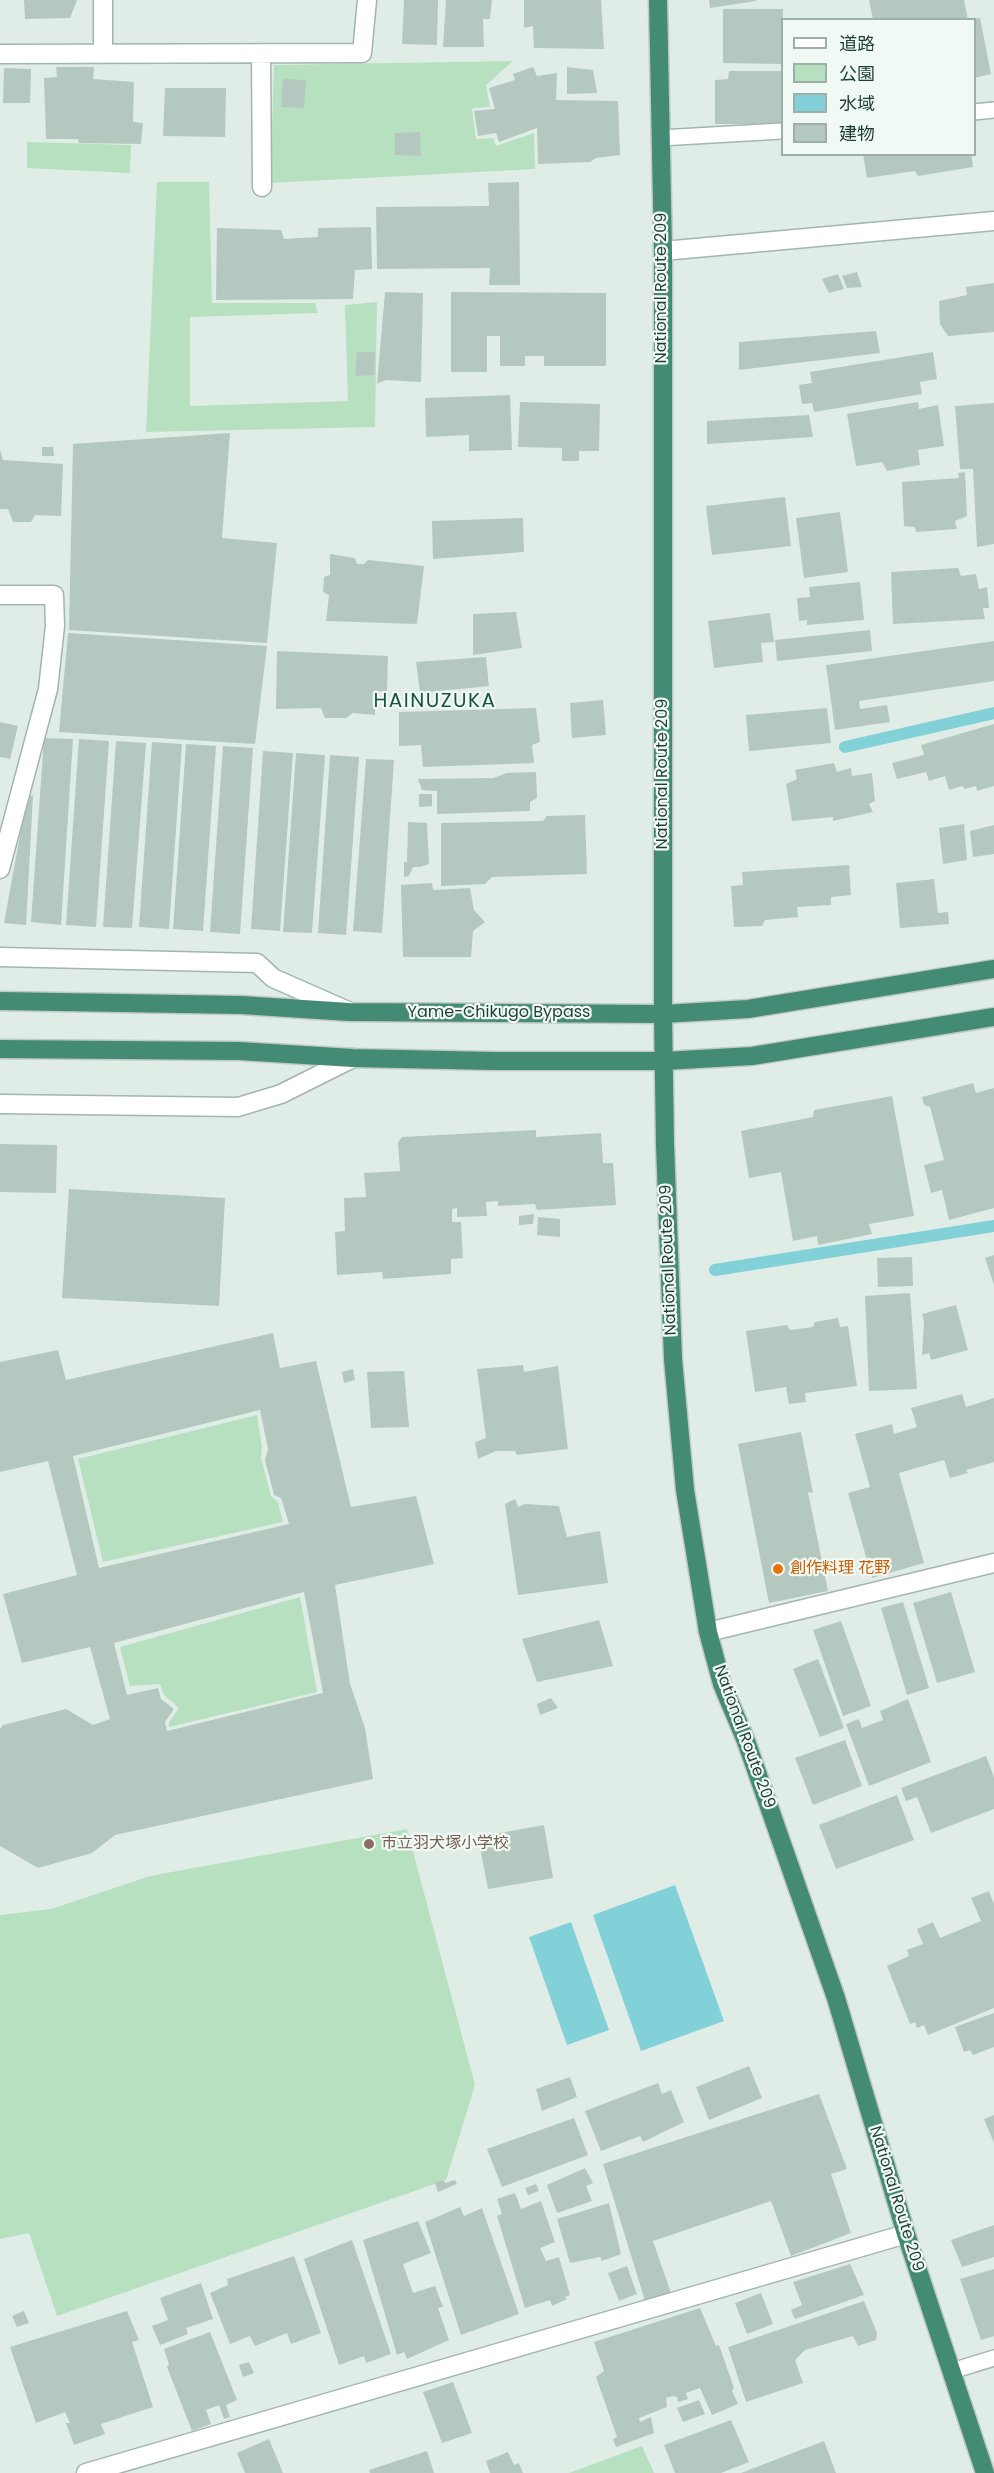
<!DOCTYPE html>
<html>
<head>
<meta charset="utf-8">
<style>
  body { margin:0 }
  #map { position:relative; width:994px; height:2473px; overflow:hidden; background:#e0ede7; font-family:Poppins,"Noto Sans JP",sans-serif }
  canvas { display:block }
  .legend { position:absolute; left:781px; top:18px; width:195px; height:138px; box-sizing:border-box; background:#f1f9f5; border:2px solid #9dafa8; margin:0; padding:8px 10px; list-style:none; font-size:18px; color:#1f3f35 }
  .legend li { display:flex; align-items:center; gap:12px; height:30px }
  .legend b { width:30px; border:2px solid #9dafa8 }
</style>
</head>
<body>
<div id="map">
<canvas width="994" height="2473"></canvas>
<ul class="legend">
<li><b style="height:8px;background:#fff"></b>道路</li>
<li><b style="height:16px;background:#b7e0c0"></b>公園</li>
<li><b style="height:16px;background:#82d0d8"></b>水域</li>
<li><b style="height:16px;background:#b5c8bf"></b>建物</li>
</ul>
</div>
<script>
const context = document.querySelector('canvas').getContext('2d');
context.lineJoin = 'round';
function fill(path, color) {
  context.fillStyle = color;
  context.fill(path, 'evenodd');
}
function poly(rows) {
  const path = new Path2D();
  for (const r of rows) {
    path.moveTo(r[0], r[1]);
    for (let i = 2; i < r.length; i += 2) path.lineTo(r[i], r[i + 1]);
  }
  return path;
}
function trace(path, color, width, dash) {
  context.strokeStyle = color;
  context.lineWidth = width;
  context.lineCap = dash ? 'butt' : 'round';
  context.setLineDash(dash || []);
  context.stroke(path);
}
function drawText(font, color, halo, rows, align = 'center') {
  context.font = font + ' Poppins,"Noto Sans JP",sans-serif';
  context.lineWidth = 4.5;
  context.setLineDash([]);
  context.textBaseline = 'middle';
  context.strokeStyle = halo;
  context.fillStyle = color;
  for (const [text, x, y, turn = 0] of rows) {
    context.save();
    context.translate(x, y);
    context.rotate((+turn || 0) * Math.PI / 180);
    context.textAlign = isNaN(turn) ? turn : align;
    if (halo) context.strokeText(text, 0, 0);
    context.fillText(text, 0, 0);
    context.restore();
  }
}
const green = poly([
  [513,61,486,85,490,107,472,108,476,139,493,138,496,146,534,133,535,169,270,183,274,65],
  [27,142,131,145,130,173,27,168],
  [157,182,209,182,212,303,315,303,318,313,190,317,190,406,348,401,345,305,377,302,375,427,146,432],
  [257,1415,262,1447,261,1458,271,1496,278,1502,283,1522,103,1562,78,1459],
  [300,1597,317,1692,169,1727,169,1722,179,1708,164,1695,160,1684,130,1686,120,1647],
  [407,1829,475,2085,446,2180,57,2316,29,2233,0,2239,0,1915,51,1909,150,1876],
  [642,2446,654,2473,569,2473]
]);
const water = poly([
  [675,1885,724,2021,641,2051,593,1915],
  [571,1922,609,2030,567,2045,529,1937]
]);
const stream = poly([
  [845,747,994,713],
  [715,1270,994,1226]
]);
const building = poly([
  [24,0,77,0,70,18,25,19],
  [404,0,438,0,437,45,402,44],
  [446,0,492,0,490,19,483,19,484,47,443,47],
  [524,0,601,0,604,49,534,48,533,26,524,28],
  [709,0,756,0,756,1,710,8],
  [869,0,964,0,968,20,873,20],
  [723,9,783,9,782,64,723,63],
  [980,18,991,74,974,78,974,19],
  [56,67,94,67,93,79,134,82,133,122,143,123,141,144,79,143,78,139,46,139,44,78,57,77],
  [533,67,537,76,557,73,556,100,618,101,620,155,596,158,590,162,538,164,537,128,499,142,496,133,478,136,474,111,495,109,489,88,515,80,513,74],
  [567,67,593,70,597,93,567,94],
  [4,68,31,69,30,103,3,103],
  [729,71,782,71,782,124,715,124,715,80,728,79],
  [283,79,306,80,304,108,281,107],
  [165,88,226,88,225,137,163,136],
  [420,132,421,156,395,155,395,133],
  [863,154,971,154,973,167,918,176,915,171,867,178],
  [519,182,520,285,489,285,490,268,377,269,376,207,489,206,488,183],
  [371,227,372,269,355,270,353,299,216,300,217,228,281,230,284,239,318,237,318,228],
  [857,272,862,287,847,288,842,276],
  [838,274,844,289,829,293,822,279],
  [994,283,994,332,948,336,940,324,939,301,967,295,966,287],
  [385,292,423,293,421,382,386,380,377,384],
  [451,292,606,293,606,366,544,366,544,356,525,356,525,366,500,366,500,336,487,336,487,372,451,372],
  [876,331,880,353,739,370,739,342],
  [357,352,375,352,374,375,355,376],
  [933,352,937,379,920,382,922,394,814,412,812,403,802,404,799,385,812,383,810,372],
  [510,395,512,450,469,451,469,435,426,437,425,398],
  [520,402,600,404,599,451,579,451,579,461,562,461,562,448,518,447],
  [918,402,919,409,938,405,944,446,918,450,920,465,887,471,882,462,856,466,847,414],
  [994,403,994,544,977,547,973,469,960,469,955,406],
  [809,415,813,437,707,444,707,421],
  [230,433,222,538,277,543,267,643,69,630,73,444],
  [42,447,53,447,54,456,42,456],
  [0,450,3,460,63,464,61,516,35,515,31,522,13,522,8,509,0,509],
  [965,472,967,516,955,521,957,529,916,532,915,527,904,526,902,482,959,478,958,473],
  [785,497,791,546,712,555,706,506],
  [840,512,848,572,804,578,796,518],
  [523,518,524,552,433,559,432,521],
  [330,554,355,558,357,564,364,564,368,560,424,566,417,624,326,621,329,595,323,592,324,577,330,575],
  [958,568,961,576,976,574,979,589,987,587,989,608,983,608,985,619,893,624,891,572],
  [860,582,864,620,807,625,807,620,799,621,797,598,810,597,809,587],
  [516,612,522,648,473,655,473,614],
  [770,613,774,642,761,643,763,662,714,668,708,621],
  [870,630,872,651,777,661,775,640],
  [68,633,267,646,255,744,59,732],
  [994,641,994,681,859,701,860,709,887,705,890,722,835,730,826,665],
  [277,651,388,656,387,692,375,691,375,715,353,713,346,718,325,718,321,708,276,709],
  [486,657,489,686,420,693,416,662],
  [603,700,606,735,572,738,570,703],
  [536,708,540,742,532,745,534,763,423,767,421,745,399,746,399,712],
  [827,708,831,743,749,751,746,715],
  [0,722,18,726,10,759,0,757],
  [994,724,994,786,977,791,976,786,965,789,962,786,949,790,945,776,929,781,926,772,897,779,892,763,924,755,921,745],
  [44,738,73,739,61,925,31,922],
  [79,739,109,741,96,927,66,925],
  [116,741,146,743,132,928,103,927],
  [152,742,182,744,169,929,139,927],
  [186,744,216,746,203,931,173,929],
  [223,746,253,748,240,934,210,932],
  [263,751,293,753,280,931,251,929],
  [296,753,325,755,312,933,283,932],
  [330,755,359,757,346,935,318,933],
  [366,759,394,760,382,933,353,931],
  [834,763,837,772,851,768,852,776,872,773,875,801,869,804,873,812,833,821,833,817,792,821,786,784,797,779,795,770],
  [536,772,537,798,530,802,530,811,437,814,437,791,422,790,418,779,493,778,507,773],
  [419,794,432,794,432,806,419,807],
  [33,795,26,925,4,923,27,797],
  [585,815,587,874,492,877,485,884,441,886,441,823,543,821,547,816],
  [408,822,427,823,429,864,420,867,413,867,409,876,404,877,404,862,407,862],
  [964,824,967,860,943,864,939,828],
  [994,825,994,854,973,857,970,831],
  [849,865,851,895,831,897,831,905,797,907,798,917,765,920,762,926,734,927,731,886,743,885,742,872],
  [934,879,938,913,948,912,949,924,900,928,896,883],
  [432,883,433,890,470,888,474,910,485,922,473,931,471,957,403,957,401,885],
  [973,1083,976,1093,994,1088,994,1208,949,1220,942,1190,931,1193,924,1165,944,1160,930,1107,924,1105,922,1097],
  [892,1096,914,1216,869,1224,872,1234,818,1245,817,1236,793,1241,781,1172,749,1178,741,1131,813,1117,814,1110],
  [536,1130,536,1137,601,1133,603,1163,613,1163,616,1205,537,1210,535,1204,498,1206,498,1201,486,1202,487,1216,457,1217,457,1208,452,1209,452,1222,461,1222,463,1258,451,1259,451,1274,383,1279,382,1272,337,1275,335,1232,345,1231,344,1198,366,1197,364,1173,400,1171,398,1142,402,1137],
  [0,1144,57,1145,56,1193,0,1192],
  [69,1189,225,1198,219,1306,62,1298],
  [534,1214,533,1224,519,1225,519,1216],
  [538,1217,560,1219,560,1237,537,1235],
  [994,1255,994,1285,985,1258],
  [912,1257,913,1286,878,1287,877,1258],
  [910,1293,917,1389,869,1391,865,1296],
  [956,1305,968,1350,931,1360,929,1353,922,1355,924,1322,922,1314],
  [838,1318,840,1327,848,1326,857,1386,805,1393,806,1402,789,1404,786,1387,755,1392,746,1331,787,1325,790,1330,813,1327,815,1322],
  [273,1333,280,1368,316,1361,351,1507,416,1496,434,1564,335,1585,350,1684,365,1728,373,1779,115,1835,92,1853,38,1868,0,1846,0,1729,3,1725,66,1709,93,1725,110,1719,90,1647,22,1663,3,1594,77,1575,48,1461,0,1472,0,1362,58,1350,66,1380],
  [260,1410,268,1449,265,1460,274,1495,281,1498,289,1524,99,1568,73,1456],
  [304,1592,323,1693,167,1731,165,1722,174,1709,161,1699,158,1688,127,1695,114,1643],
  [523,1365,524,1372,558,1366,568,1449,517,1455,515,1451,496,1451,478,1459,475,1442,486,1438,477,1369],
  [353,1369,355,1380,344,1383,342,1372],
  [404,1371,409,1427,371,1428,367,1372],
  [962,1394,966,1407,994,1398,994,1462,966,1470,968,1473,950,1478,944,1460,899,1473,924,1563,872,1578,848,1493,870,1487,855,1434,892,1424,894,1434,917,1427,911,1408],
  [801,1432,813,1493,808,1492,828,1591,769,1603,738,1444],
  [515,1499,518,1507,525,1504,559,1506,567,1537,600,1531,608,1583,518,1595,505,1504],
  [951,1592,975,1672,937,1683,913,1603],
  [903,1602,929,1688,907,1695,881,1608],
  [599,1620,613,1666,537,1682,522,1639],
  [841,1621,871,1706,843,1716,813,1630],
  [818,1659,844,1728,820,1737,793,1669],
  [551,1698,558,1708,540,1715,537,1704],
  [908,1699,931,1762,869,1786,846,1724,859,1719,862,1728,883,1720,880,1711],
  [845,1740,862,1786,813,1805,795,1758],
  [986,1756,994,1777,994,1809,931,1833,917,1797,906,1801,901,1788],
  [897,1795,914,1840,836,1869,819,1825],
  [544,1825,553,1878,488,1889,478,1837],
  [989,1891,994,1904,994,2008,928,2035,924,2025,917,2028,915,2022,910,2024,887,1966,909,1956,907,1950,923,1944,917,1929,933,1922,940,1938,981,1921,971,1898],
  [994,2013,994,2047,973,2055,970,2050,964,2052,955,2027],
  [749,2066,762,2098,709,2120,696,2087],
  [570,2077,577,2097,542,2111,536,2089],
  [658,2083,662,2094,671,2090,684,2122,643,2142,640,2136,601,2151,585,2111],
  [819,2094,847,2169,831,2174,851,2233,791,2256,771,2201,653,2241,671,2293,645,2301,603,2164],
  [994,2115,994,2143,984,2119],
  [574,2118,588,2155,502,2187,487,2149],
  [585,2168,593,2183,586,2186,592,2201,557,2213,547,2185],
  [443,2180,445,2183,455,2180,457,2184,438,2192,435,2183],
  [536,2184,539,2191,528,2195,525,2188],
  [515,2193,521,2209,541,2201,555,2242,540,2248,546,2261,559,2257,570,2295,565,2297,567,2299,552,2306,550,2300,525,2308,497,2216,502,2214,497,2199],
  [609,2203,621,2254,602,2261,600,2257,570,2263,557,2219],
  [460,2207,464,2216,482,2208,519,2314,461,2335,425,2222],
  [418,2221,431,2253,403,2264,413,2293,435,2286,443,2307,438,2308,449,2340,407,2359,404,2352,397,2355,363,2240],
  [994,2225,994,2257,962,2267,951,2240],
  [352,2240,391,2354,366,2363,364,2356,339,2365,304,2259],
  [294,2256,321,2333,291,2344,287,2333,255,2346,250,2336,230,2344,210,2293,228,2285,227,2279],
  [850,2264,864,2295,795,2319,791,2310,802,2305,793,2282],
  [627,2266,637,2294,619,2301,608,2273],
  [994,2269,994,2336,981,2340,960,2279],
  [201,2283,213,2319,186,2328,188,2334,160,2345,152,2326,168,2320,160,2298],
  [761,2293,773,2324,747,2334,735,2303],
  [864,2301,877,2333,876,2340,858,2346,853,2336,805,2350,795,2360,803,2383,746,2402,728,2347],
  [700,2308,716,2346,719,2345,734,2388,732,2391,738,2404,712,2415,700,2388,686,2393,688,2399,678,2402,677,2397,673,2396,666,2398,667,2407,639,2418,640,2422,651,2417,654,2433,616,2447,613,2439,617,2437,596,2377,604,2371,594,2342],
  [24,2311,29,2323,17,2327,12,2316],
  [127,2311,139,2340,132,2342,153,2407,101,2424,105,2434,74,2445,66,2423,70,2423,65,2412,36,2423,10,2347],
  [210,2332,237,2400,226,2405,230,2417,224,2419,219,2405,206,2410,211,2424,192,2431,167,2367,169,2364,164,2349],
  [249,2362,254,2373,243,2377,239,2365],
  [453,2382,472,2433,442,2443,423,2392],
  [699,2400,705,2414,683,2422,677,2408],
  [731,2420,749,2462,721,2473,675,2473,664,2445],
  [269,2439,283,2473,245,2473,237,2453],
  [824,2441,836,2473,741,2473],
  [427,2451,434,2473,370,2473,369,2470],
  [508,2452,514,2465,519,2463,523,2473,490,2473,486,2461]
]);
const service = poly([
  [974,112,994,110],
  [660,138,782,131],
  [952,2371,994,2358]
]);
const minor = poly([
  [103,0,103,54],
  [0,54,362,53,367,0],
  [261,54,262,187],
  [663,251,994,221],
  [0,595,54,595,55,626,48,689,0,869],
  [0,957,257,963,273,978,348,1011],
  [0,1104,238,1107,281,1094,353,1058],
  [708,1632,994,1563],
  [86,2473,906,2234]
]);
const trunk = poly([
  [658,0,663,251,663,1014,665,1144,673,1359,685,1490,708,1632,722,1684,746,1741,836,1998,906,2234,985,2473],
  [0,1001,241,1005,349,1012,663,1014,748,1009,994,969],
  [0,1049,239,1051,353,1058,493,1061,664,1061,752,1056,994,1017]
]);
const markers = [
  [778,1569,6,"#e8710a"],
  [369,1844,6,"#8d6e63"]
];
const streetNames = [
  ["National Route 209",662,288,-90],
  ["National Route 209",663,774,-90],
  ["Yame-Chikugo Bypass",499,1013],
  ["National Route 209",669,1260,-92],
  ["National Route 209",744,1737,70],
  ["National Route 209",896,2199,73]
];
const foodNames = [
  ["創作料理 花野",790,1569]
];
const educationNames = [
  ["市立羽犬塚小学校",381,1844]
];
const quarterNames = [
  ["HAINUZUKA",435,702]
];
fill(green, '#b7e0c0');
fill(water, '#82d0d8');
trace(stream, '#82d0d8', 12);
fill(building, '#b5c8bf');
trace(service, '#a2b5ae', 18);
trace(minor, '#a2b5ae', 21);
trace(trunk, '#c0c9c6', 21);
trace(service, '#fff', 15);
trace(minor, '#fff', 18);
trace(trunk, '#448b76', 18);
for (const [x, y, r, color] of markers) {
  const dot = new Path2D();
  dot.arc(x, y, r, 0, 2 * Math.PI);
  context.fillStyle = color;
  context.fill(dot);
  trace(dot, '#f1f9f5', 2);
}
drawText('16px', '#1f3f35', '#f1f9f5', streetNames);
drawText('16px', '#c56008', '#f1f9f5', foodNames, 'left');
drawText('16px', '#785e54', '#f1f9f5', educationNames, 'left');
context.letterSpacing = '1.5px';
drawText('20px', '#195442', '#f1f9f5', quarterNames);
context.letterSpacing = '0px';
</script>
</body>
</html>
